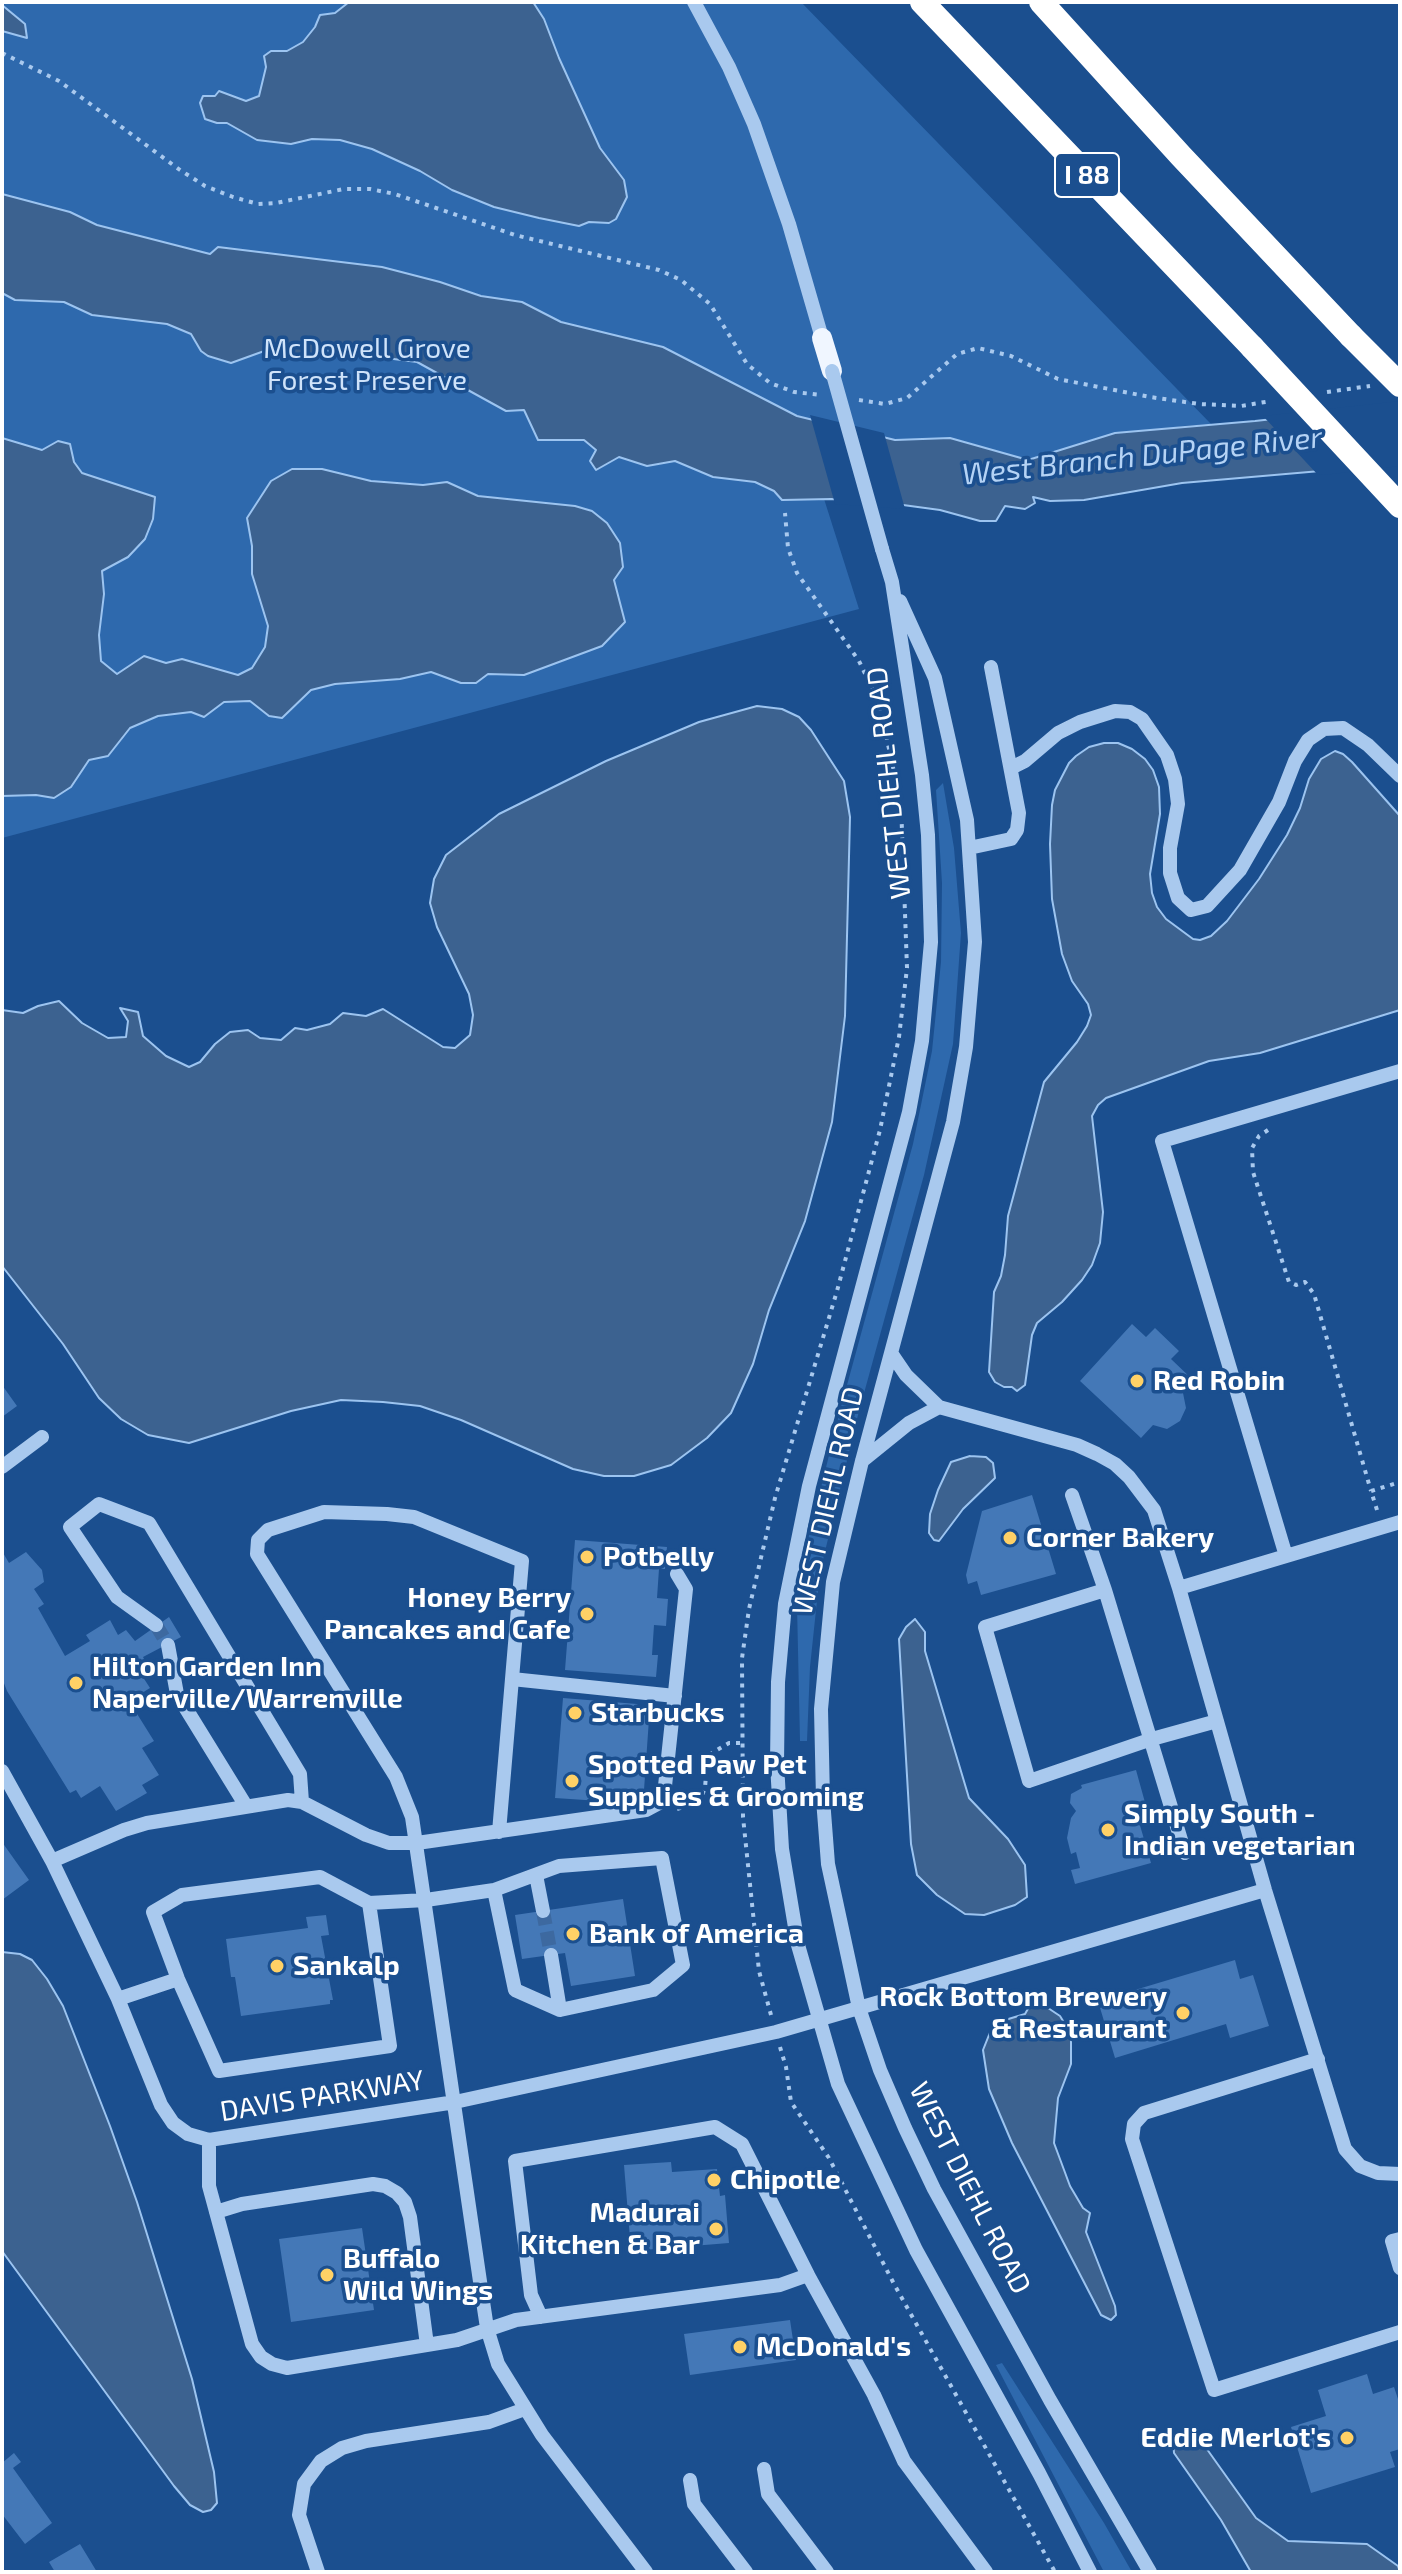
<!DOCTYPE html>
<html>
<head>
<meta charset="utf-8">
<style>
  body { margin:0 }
  #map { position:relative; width:1402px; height:2574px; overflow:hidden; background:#1b4f8f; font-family:"Exo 2",sans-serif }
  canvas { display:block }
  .frame { position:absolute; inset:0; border:4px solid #fff; pointer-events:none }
</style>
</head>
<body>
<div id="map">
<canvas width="1402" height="2574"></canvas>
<div class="frame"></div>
</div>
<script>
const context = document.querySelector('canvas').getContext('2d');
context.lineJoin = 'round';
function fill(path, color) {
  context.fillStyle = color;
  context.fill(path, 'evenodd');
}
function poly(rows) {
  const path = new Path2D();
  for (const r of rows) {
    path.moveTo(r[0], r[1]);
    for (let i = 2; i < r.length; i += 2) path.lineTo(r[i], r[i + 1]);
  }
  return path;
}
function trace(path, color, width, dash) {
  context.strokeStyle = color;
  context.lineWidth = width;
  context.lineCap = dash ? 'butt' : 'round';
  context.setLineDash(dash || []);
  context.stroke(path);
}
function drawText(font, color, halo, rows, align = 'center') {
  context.font = font + ' "Exo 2",sans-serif';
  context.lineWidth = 7;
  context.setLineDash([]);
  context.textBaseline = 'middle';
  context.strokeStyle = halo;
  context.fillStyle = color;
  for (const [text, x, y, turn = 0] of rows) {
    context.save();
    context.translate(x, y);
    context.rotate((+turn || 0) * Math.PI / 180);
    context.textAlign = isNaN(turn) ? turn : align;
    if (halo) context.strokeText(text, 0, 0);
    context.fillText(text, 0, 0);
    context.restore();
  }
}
const green = poly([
  [2,2,801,2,1211,424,1183,426,1028,460,950,438,896,440,798,417,859,609,2,838],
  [943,783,954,848,961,933,953,1044,924,1175,858,1415,820,1572,810,1667,807,1741,800,1741,797,1605,801,1568,841,1407,913,1144,932,1051,941,962,942,883,936,790],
  [1002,2363,1104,2523,1132,2572,1104,2572,996,2365]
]);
const water = poly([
  [349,2,533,2,544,19,559,58,600,148,624,180,627,197,616,219,609,223,589,222,579,226,539,218,494,207,452,190,420,171,372,149,340,140,312,139,291,144,257,140,227,123,217,123,205,119,200,103,203,96,215,96,219,91,246,101,259,96,266,67,264,56,271,51,287,51,303,42,315,27,320,15,335,13,349,2],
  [2,5,25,24,27,38,2,31,2,5],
  [2,194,70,212,97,225,210,254,218,247,382,267,440,282,481,296,522,302,561,322,663,347,797,416,895,440,950,438,1028,460,1115,433,1255,421,1400,405,1332,470,1182,483,1084,500,1050,501,1033,497,1035,503,1025,509,1005,506,996,521,980,521,940,510,903,505,831,499,782,500,774,491,755,482,713,477,675,461,647,466,619,457,596,470,590,461,596,450,584,440,538,440,524,410,506,411,417,362,324,350,293,359,267,350,231,363,208,356,201,351,191,334,167,324,92,315,64,302,15,300,2,293,2,194],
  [2,438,42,450,58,441,70,444,74,462,82,473,155,497,153,519,145,539,128,557,102,571,104,594,99,635,101,661,117,674,144,656,166,663,182,659,238,675,252,668,265,647,268,626,252,574,252,546,247,518,271,481,292,469,322,469,371,481,423,485,447,482,478,496,575,506,592,511,607,523,620,543,623,567,614,580,625,622,602,646,524,675,488,674,476,683,461,683,431,672,400,679,335,684,311,690,282,718,269,716,250,701,224,702,204,717,191,712,158,716,130,728,108,756,89,760,71,787,54,798,36,795,2,796,2,438],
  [757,706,782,709,799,717,811,730,844,781,850,817,845,1016,832,1122,805,1221,769,1310,753,1364,731,1413,707,1438,671,1465,634,1476,604,1476,573,1469,461,1420,420,1406,383,1402,341,1400,291,1411,189,1443,148,1435,121,1419,99,1398,63,1344,2,1266,2,1010,23,1013,38,1006,59,1001,82,1023,108,1038,126,1037,128,1021,120,1008,138,1012,143,1036,166,1056,189,1067,200,1062,215,1044,230,1032,248,1030,260,1038,281,1040,295,1028,307,1030,330,1024,343,1013,366,1016,383,1009,443,1047,455,1048,470,1035,473,1015,469,994,437,927,430,903,434,879,446,855,499,814,606,761,699,722,757,706],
  [1104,743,1118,743,1132,749,1145,759,1153,770,1159,787,1160,814,1150,874,1152,893,1157,907,1166,919,1193,939,1200,940,1211,936,1227,921,1259,879,1287,835,1300,808,1309,779,1321,759,1335,751,1343,754,1352,762,1400,816,1400,1010,1260,1053,1209,1061,1106,1098,1098,1105,1092,1116,1103,1212,1100,1243,1092,1265,1082,1280,1062,1302,1037,1323,1032,1335,1025,1385,1017,1391,1012,1387,1004,1387,995,1382,989,1372,994,1292,1001,1276,1005,1255,1008,1216,1044,1082,1077,1042,1087,1026,1091,1015,1088,1004,1072,981,1062,954,1052,899,1050,844,1052,805,1055,790,1069,763,1076,756,1089,747,1104,743],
  [970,1456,986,1457,993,1463,995,1478,963,1509,939,1541,934,1540,929,1533,930,1514,938,1490,951,1462,970,1456],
  [915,1619,925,1632,925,1651,969,1798,1008,1839,1025,1865,1027,1897,1015,1905,984,1915,965,1914,937,1895,917,1875,911,1844,899,1639,906,1627,915,1619],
  [2,1952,20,1954,32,1960,47,1979,63,2006,110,2126,137,2202,192,2379,214,2472,217,2503,211,2510,203,2512,190,2505,174,2486,2,2251,2,1952],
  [1042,2004,1060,2016,1071,2034,1071,2064,1058,2098,1054,2143,1070,2186,1083,2208,1090,2213,1086,2232,1115,2306,1116,2315,1111,2320,1101,2315,1012,2143,989,2089,983,2050,991,2030,1005,2020,1025,2014,1029,2007,1042,2004],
  [1187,2436,1204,2445,1256,2518,1288,2541,1367,2544,1398,2566,1400,2572,1251,2572,1221,2520,1174,2453,1173,2440,1187,2436]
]);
const pier = poly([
  [1400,401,1400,466,1332,474,1318,475,1263,416],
  [810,415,884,433,905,509,835,504]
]);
const building = poly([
  [1132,1324,1146,1337,1155,1328,1179,1351,1171,1359,1194,1381,1183,1393,1186,1408,1180,1421,1167,1429,1153,1425,1141,1438,1080,1381],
  [2,1385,17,1406,2,1417],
  [1032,1495,1056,1574,981,1595,977,1581,968,1584,966,1575,982,1511],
  [575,1540,667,1547,665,1569,659,1569,657,1598,668,1599,666,1626,654,1625,652,1655,658,1655,656,1677,565,1670],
  [2,1551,9,1563,26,1552,42,1570,44,1582,34,1589,44,1604,38,1608,65,1656,90,1641,86,1635,110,1620,118,1635,126,1630,135,1641,169,1617,181,1637,143,1657,149,1669,141,1674,150,1688,129,1701,154,1741,142,1748,159,1775,142,1785,147,1793,116,1811,100,1786,81,1798,76,1790,70,1793,7,1691,2,1678],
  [563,1698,637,1704,649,1719,644,1790,630,1803,555,1798],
  [1136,1770,1146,1806,1144,1807,1144,1816,1139,1822,1151,1863,1075,1884,1071,1870,1080,1868,1076,1852,1071,1854,1067,1838,1071,1818,1076,1811,1070,1803,1071,1794,1082,1788,1081,1785],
  [2,1842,29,1880,2,1900],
  [623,1899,635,1976,571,1986,565,1953,522,1959,515,1915],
  [326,1915,329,1935,321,1936,333,2000,330,2000,330,2004,241,2016,235,1977,231,1977,226,1939,308,1928,306,1917],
  [1235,1960,1240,1979,1253,1975,1269,2026,1230,2038,1226,2024,1115,2058,1098,2001],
  [671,2162,672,2172,717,2169,720,2196,725,2195,729,2243,631,2251,624,2165],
  [362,2228,374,2310,291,2322,279,2239],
  [790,2320,796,2360,690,2375,684,2334],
  [1367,2374,1373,2394,1394,2387,1400,2405,1400,2449,1390,2452,1395,2467,1311,2493,1291,2427,1326,2416,1318,2390],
  [14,2453,21,2462,13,2468,52,2523,25,2544,2,2514,2,2463],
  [80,2544,97,2572,55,2572,49,2562]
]);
const minorTunnel = poly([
  [156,1625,168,1645],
  [543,1911,551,1955]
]);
const path = poly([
  [2,53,59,81,180,170,205,186,233,197,258,204,276,203,344,189,370,189,395,194,515,235,659,270,681,280,710,304,747,364,770,383,794,392,822,395],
  [1327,392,1370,386],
  [859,400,885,404,907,398,957,354,978,348,1011,356,1058,379,1150,397,1199,404,1241,406,1271,401],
  [1268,1130,1259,1136,1252,1148,1253,1172,1289,1282,1296,1285,1305,1282,1314,1294,1371,1491],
  [1377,1510,1371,1491,1400,1482],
  [677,1809,692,1804,702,1795,705,1788,707,1762,712,1753,729,1743,741,1743],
  [771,2015,759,1971,743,1817,742,1658,749,1609,775,1498,837,1291,880,1130,899,1037,907,968,901,804,879,703,859,661,797,573,788,548,785,513],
  [780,2047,786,2067,791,2102,829,2158,894,2284,1055,2572]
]);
const minor = poly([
  [694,2,729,67,754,124,789,224,822,338],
  [882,549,892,582,922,775,928,835,931,942,922,1041,909,1112,809,1486,785,1604,778,1682,777,1764,782,1849,798,1945,838,2084,916,2250,1039,2473,1090,2572],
  [900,601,935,678,967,820,975,942,966,1047,953,1122,862,1461,833,1582,821,1709,823,1799,828,1864,859,2008,880,2070,905,2128,934,2189,1050,2400,1150,2572],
  [1011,768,1025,761,1058,733,1080,722,1115,711,1130,712,1142,719,1167,755,1175,779,1178,804,1170,848,1170,873,1178,898,1191,910,1207,906,1240,870,1279,802,1295,761,1308,740,1324,729,1343,728,1368,745,1400,776],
  [969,848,1011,839,1017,830,1019,813,991,667],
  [891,1353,906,1375,939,1407,1077,1445,1097,1454,1115,1464,1129,1477,1154,1510,1179,1588,1265,1890,1345,2149,1360,2166,1378,2173,1400,2174],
  [862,1461,909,1423,939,1407],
  [2,1467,42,1437],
  [1072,1495,1105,1590,985,1627,1029,1781,1152,1739,1217,1721],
  [1286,1556,1162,1141,1400,1071],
  [1179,1588,1400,1522],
  [1105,1590,1185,1853],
  [156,1625,117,1597,70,1527,99,1504,149,1523,300,1774,302,1802],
  [168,1645,177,1694,246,1806],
  [512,1679,675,1696],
  [2,1771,52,1861,118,1999,161,2105,173,2123,188,2134,209,2140,455,2102,776,2032,1265,1890],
  [499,1832,522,1561,414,1517,387,1514,324,1512,268,1530,258,1540,257,1554,396,1777,412,1817,482,2295,487,2328,498,2364,542,2435,646,2572],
  [52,1861,124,1830,147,1823,288,1800,302,1802,366,1835,389,1843,417,1843,646,1810,661,1802,665,1786,686,1589,677,1574],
  [536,1875,543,1911],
  [369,1903,390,2046,219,2071,178,1979,153,1912,182,1895,320,1877,369,1903,426,1900,494,1890,559,1866,662,1858,683,1965,653,1990,560,2010,515,1990,494,1890],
  [551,1955,560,2010],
  [118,1999,178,1979],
  [1318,2059,1144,2113,1134,2124,1132,2139,1214,2390,1400,2332],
  [209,2140,209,2186,252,2344,261,2357,272,2364,287,2368,457,2340,516,2320,780,2285,808,2275,874,2395,904,2461,986,2572],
  [216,2212,242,2204,373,2184,385,2186,397,2193,405,2202,410,2217,427,2345],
  [1400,2239,1392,2241,1400,2268],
  [541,2317,531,2295,515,2161,715,2127,742,2144,808,2275],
  [764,2469,768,2494,827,2572],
  [690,2480,694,2504,746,2572],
  [318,2572,299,2515,304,2484,321,2461,342,2448,366,2441,489,2422,525,2409]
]);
const major = poly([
  [822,338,832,371]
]);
const highway = poly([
  [922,2,1252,347],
  [1041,2,1181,156,1351,336]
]);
const minorBridge = poly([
  [832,371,882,549]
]);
const highwayBridge = poly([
  [1351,336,1400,385],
  [1252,347,1400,506]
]);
const markers = [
  [1137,1381,8,"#ffd166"],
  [1010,1538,8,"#ffd166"],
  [587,1557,8,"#ffd166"],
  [587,1614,8,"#ffd166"],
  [76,1683,8,"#ffd166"],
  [575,1713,8,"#ffd166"],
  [572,1781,8,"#ffd166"],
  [1108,1830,8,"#ffd166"],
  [573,1934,8,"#ffd166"],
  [277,1966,8,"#ffd166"],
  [1183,2013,8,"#ffd166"],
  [714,2180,8,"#ffd166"],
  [716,2229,8,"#ffd166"],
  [327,2275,8,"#ffd166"],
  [740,2347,8,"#ffd166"],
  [1347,2438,8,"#ffd166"]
];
const shields = [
  [1087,175,64]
];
const shieldNames = [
  ["I 88",1087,175]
];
const parkNames = [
  ["McDowell Grove",367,349],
  ["Forest Preserve",367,381]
];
const streetNames = [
  ["WEST DIEHL ROAD",889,783,-96],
  ["WEST DIEHL ROAD",828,1501,-77],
  ["DAVIS PARKWAY",322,2096,-9],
  ["WEST DIEHL ROAD",970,2188,63]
];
const poiNames = [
  ["Red Robin",1153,1381],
  ["Corner Bakery",1026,1538],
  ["Potbelly",603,1557],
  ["Honey Berry",571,1598,"right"],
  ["Pancakes and Cafe",571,1630,"right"],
  ["Hilton Garden Inn",92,1667],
  ["Naperville/Warrenville",92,1699],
  ["Starbucks",591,1713],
  ["Spotted Paw Pet",588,1765],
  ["Supplies & Grooming",588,1797],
  ["Simply South -",1124,1814],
  ["Indian vegetarian",1124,1846],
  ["Bank of America",589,1934],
  ["Sankalp",293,1966],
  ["Rock Bottom Brewery",1167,1997,"right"],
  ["& Restaurant",1167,2029,"right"],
  ["Chipotle",730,2180],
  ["Madurai",700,2213,"right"],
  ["Kitchen & Bar",700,2245,"right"],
  ["Buffalo",343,2259],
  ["Wild Wings",343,2291],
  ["McDonald's",756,2347],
  ["Eddie Merlot's",1331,2438,"right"]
];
const waterNames = [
  ["West Branch DuPage River",1142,456,-6]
];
fill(green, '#2e69ad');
fill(water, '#3c6290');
trace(water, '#9cc4f0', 2);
fill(pier, '#1b4f8f');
fill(building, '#4478b7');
trace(minorTunnel, '#3d69a0', 14, [14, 7]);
trace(path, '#a9c9ee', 4, [4, 6]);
trace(minor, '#a9c9ee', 14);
trace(major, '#f0f6ff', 20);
trace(highway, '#fff', 24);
trace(minorBridge, '#a9c9ee', 14);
trace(highwayBridge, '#fff', 24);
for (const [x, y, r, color] of markers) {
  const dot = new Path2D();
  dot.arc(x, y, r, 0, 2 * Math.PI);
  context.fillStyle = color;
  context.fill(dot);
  trace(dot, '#1b4f8f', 3);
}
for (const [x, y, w] of shields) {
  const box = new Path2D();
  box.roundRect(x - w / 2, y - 22, w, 44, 6);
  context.fillStyle = '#1b4f8f';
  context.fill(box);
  trace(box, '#fff', 2);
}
drawText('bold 26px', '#fff', null, shieldNames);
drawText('28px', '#cfe3fa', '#1b4f8f', parkNames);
drawText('28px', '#fff', '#1b4f8f', streetNames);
drawText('bold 28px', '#fff', '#1b4f8f', poiNames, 'left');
drawText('italic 30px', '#b5d3f5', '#1b4f8f', waterNames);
</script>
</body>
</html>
